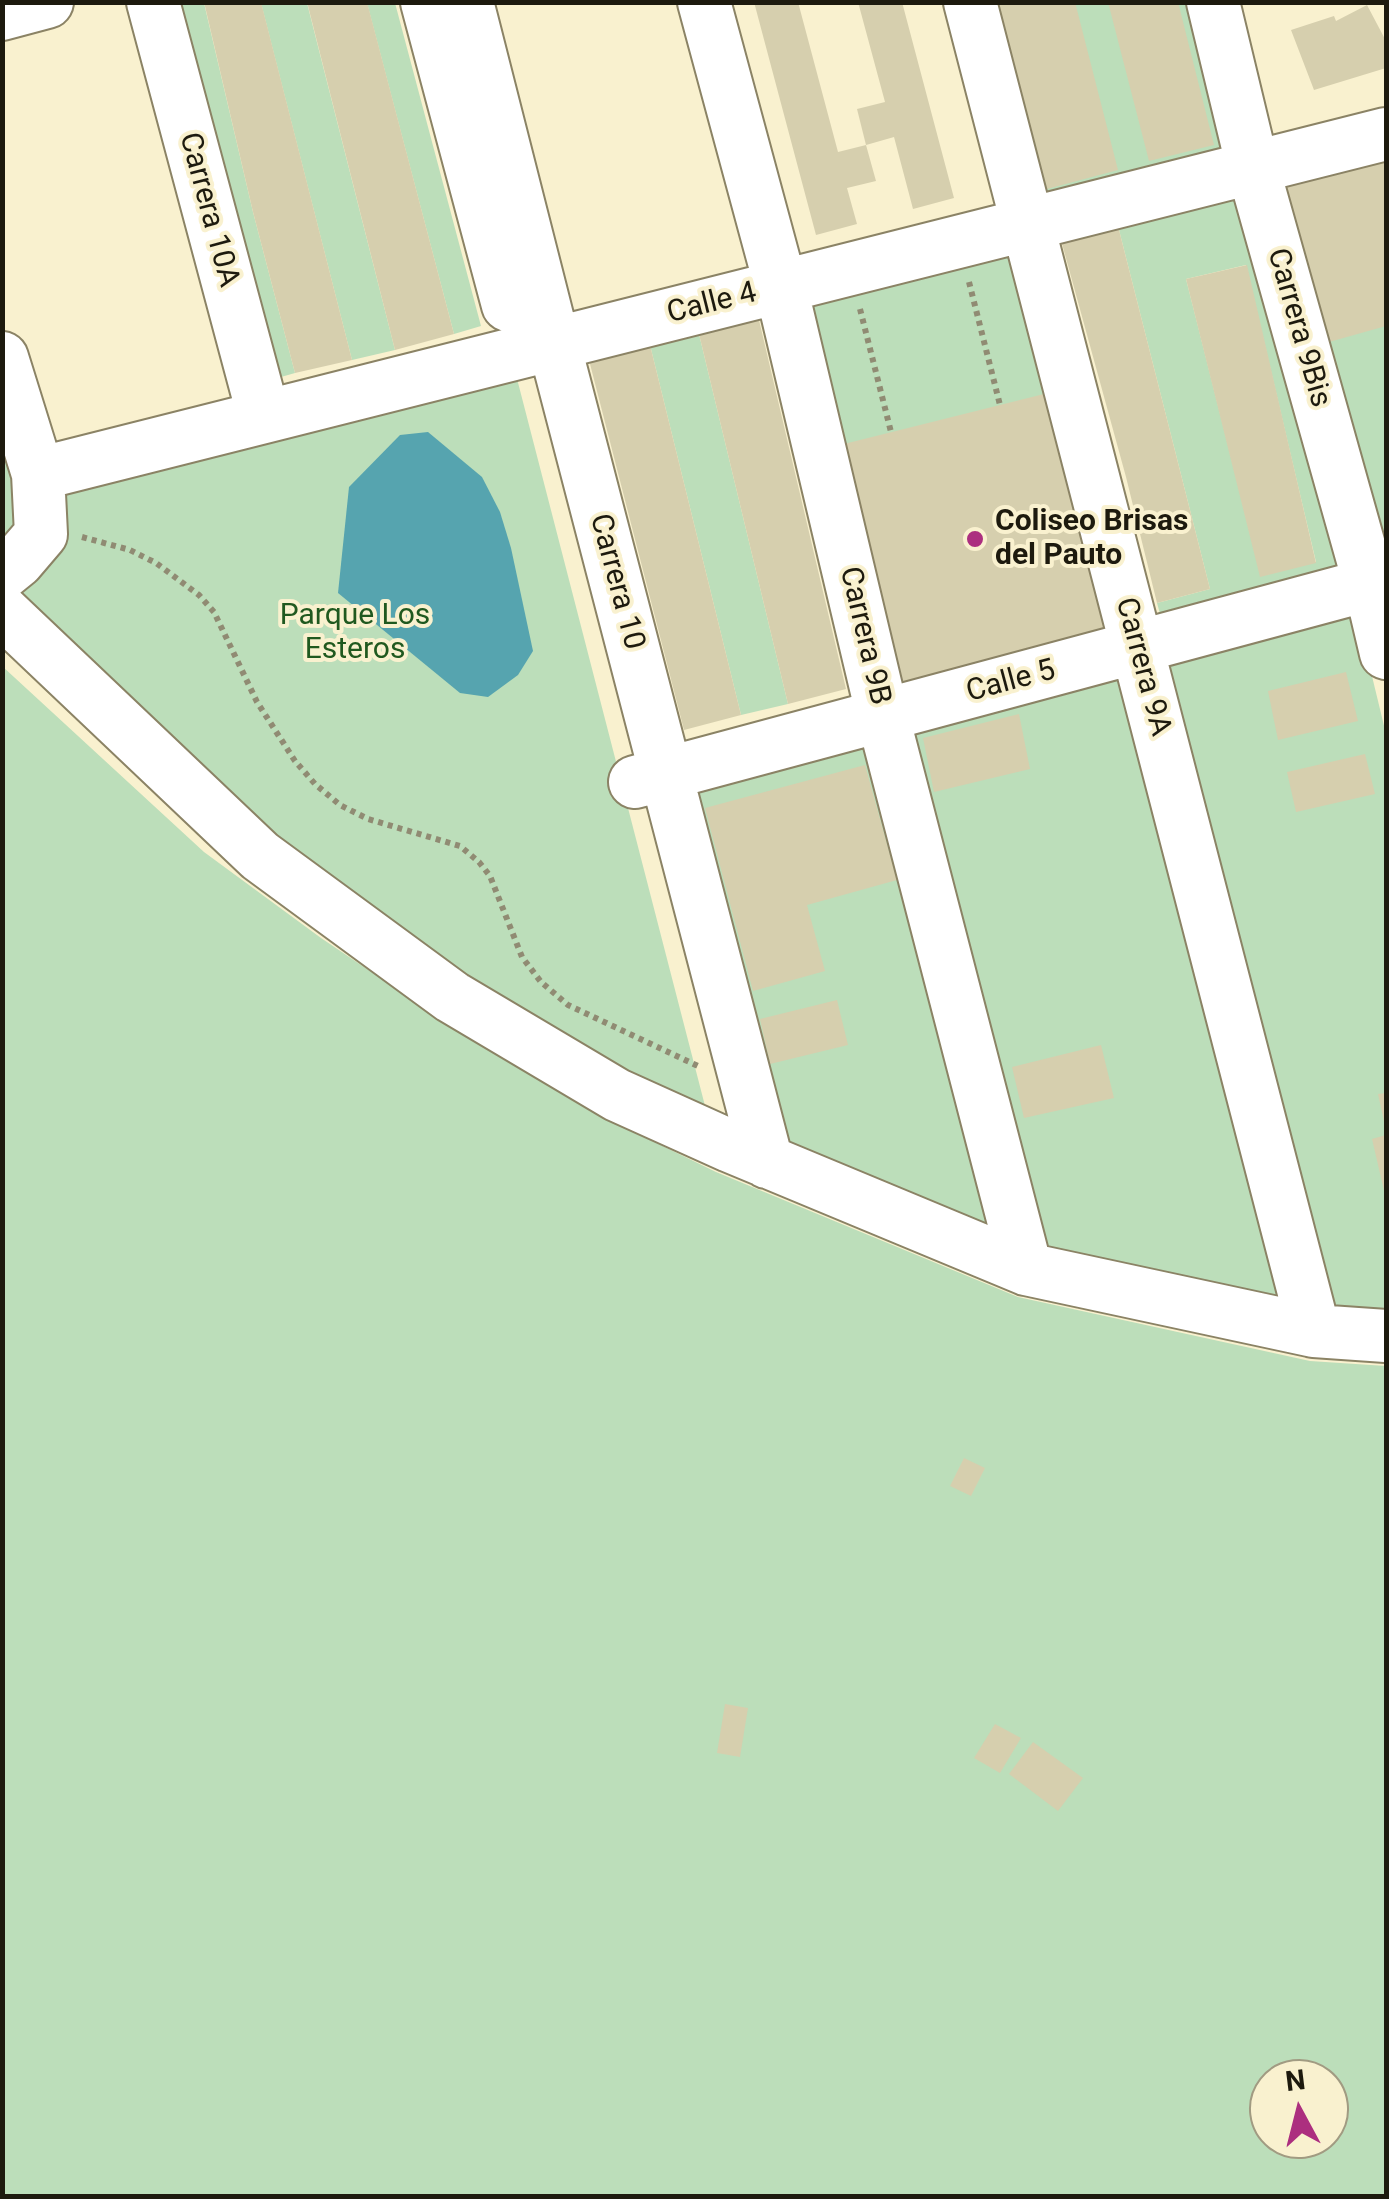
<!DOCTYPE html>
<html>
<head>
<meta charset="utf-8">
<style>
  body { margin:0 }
  #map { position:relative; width:1389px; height:2199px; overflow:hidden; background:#f9f1cf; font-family:Roboto,sans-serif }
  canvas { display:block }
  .frame { position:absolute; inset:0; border:5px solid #1d1a0e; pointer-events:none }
  .north { position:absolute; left:1249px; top:2059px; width:100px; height:100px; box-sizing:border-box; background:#f9f1cf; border:2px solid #a19b82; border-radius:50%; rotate:353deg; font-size:28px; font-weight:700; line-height:40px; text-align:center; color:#1d1a0e }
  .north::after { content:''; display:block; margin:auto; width:35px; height:45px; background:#ac2f7f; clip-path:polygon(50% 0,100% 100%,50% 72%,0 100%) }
</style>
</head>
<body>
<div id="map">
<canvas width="1389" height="2199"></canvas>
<div class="frame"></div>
<div class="north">N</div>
</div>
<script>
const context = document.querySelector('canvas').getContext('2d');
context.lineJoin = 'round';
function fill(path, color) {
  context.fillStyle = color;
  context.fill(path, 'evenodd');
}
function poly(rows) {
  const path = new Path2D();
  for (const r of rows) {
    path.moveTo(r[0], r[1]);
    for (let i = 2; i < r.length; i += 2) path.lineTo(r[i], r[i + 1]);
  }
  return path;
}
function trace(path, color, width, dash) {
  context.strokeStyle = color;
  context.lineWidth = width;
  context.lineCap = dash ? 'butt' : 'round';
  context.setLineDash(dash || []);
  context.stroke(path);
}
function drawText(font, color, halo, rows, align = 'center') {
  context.font = font + ' Roboto,sans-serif';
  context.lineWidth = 8;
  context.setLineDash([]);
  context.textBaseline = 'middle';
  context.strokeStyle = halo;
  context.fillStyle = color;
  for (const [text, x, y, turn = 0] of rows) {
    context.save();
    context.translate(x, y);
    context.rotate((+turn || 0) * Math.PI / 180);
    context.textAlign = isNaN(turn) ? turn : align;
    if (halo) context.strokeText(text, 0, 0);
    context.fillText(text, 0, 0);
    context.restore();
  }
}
const green = poly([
  [172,2,204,3,253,212,295,373,267,381],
  [261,3,307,3,395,350,352,360],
  [367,3,395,3,481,326,454,334],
  [981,3,1203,3,1241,157,1033,209],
  [1386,143,1386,564,1322,344],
  [1248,194,1342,571,1162,621,1157,603,1210,589,1118,226],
  [1246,265,1316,562,1261,576,1186,279],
  [1022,234,1127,640,889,702,791,292],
  [699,334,788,704,741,715,650,345],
  [515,371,711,1129,264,849,3,584,47,479],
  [2,413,26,530,2,557],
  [1355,606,1386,734,1386,1318,1326,1313,1155,658],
  [1132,655,1307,1324,1029,1265,888,720],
  [2,666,204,852,321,938,416,1002,501,1058,597,1114,716,1172,1018,1297,1310,1361,1386,1366,1386,2196,3,2196],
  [1269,2079,1329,2079,1329,2139,1269,2139],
  [874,735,1008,1248,779,1153,681,786]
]);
const water = poly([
  [428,432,482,477,500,512,511,548,533,651,518,675,488,697,460,693,338,593,349,487,400,435]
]);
const building = poly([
  [204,2,261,2,352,360,295,373,253,212],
  [307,2,367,2,454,334,395,350],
  [754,2,798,2,838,152,866,145,857,109,885,102,858,2,902,2,954,198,913,209,894,137,866,145,876,181,847,188,857,224,816,235],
  [998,2,1075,2,1118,170,1047,189],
  [1108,2,1178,2,1214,145,1149,161],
  [1367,5,1386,41,1386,68,1314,90,1291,30,1334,16,1336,21],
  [1386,153,1386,326,1322,344,1278,179],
  [1118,226,1210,589,1157,603,1126,477,1061,240],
  [1247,265,1316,563,1260,577,1186,279],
  [759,320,846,689,788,704,699,334],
  [650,345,741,715,684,730,589,360],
  [1056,391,1121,632,891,693,832,447],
  [1346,672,1358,721,1278,740,1268,691],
  [1019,714,1030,769,934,792,923,738],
  [1365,754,1375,794,1296,812,1287,772],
  [865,765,897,880,807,905,825,971,753,991,705,808],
  [837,1000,848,1045,770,1064,760,1019],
  [1101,1045,1114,1098,1024,1118,1012,1067],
  [1386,1093,1386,1125,1385,1126,1378,1094],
  [1386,1135,1386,1195,1385,1195,1372,1139],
  [964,1458,985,1468,971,1496,950,1486],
  [725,1704,748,1708,740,1757,717,1753],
  [995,1724,1021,1738,1000,1773,974,1758],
  [1033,1742,1083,1778,1058,1811,1009,1774]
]);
const path = poly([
  [969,282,1000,405],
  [860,309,891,432],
  [82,537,130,550,156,563,199,595,214,612,257,702,295,761,315,784,340,805,368,819,460,846,479,862,490,876,522,957,541,982,568,1005,700,1067]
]);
const minor = poly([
  [153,2,264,417],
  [427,2,508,305],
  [467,2,554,344,767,1162],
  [704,2,781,287,883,717,1026,1269],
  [970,2,1314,1331],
  [1213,2,1253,168,1370,585,1386,653],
  [2,14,47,2],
  [2,358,38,474,41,534,18,561,2,574],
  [38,474,1386,134],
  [2,611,260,856,452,997,617,1095,730,1146,1026,1269,1314,1331,1386,1336],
  [635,782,1386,580]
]);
const markers = [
  [975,539,10,"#ac2f7f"]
];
const streetNames = [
  ["Carrera 10A",208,210,75],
  ["Calle 4",712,304,-14],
  ["Carrera 9Bis",1298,328,74],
  ["Carrera 10",616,582,75],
  ["Carrera 9B",864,636,77],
  ["Carrera 9A",1142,667,75],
  ["Calle 5",1011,682,-15]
];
const poiNames = [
  ["Coliseo Brisas",995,522],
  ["del Pauto",995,556]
];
const parkNames = [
  ["Parque Los",355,616],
  ["Esteros",355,650]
];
fill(green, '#bcdeba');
fill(water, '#56a4af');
fill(building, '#d6cfae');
trace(minor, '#8b8365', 56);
trace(path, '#908b73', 6, [5, 5]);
trace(minor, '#fff', 52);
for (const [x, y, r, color] of markers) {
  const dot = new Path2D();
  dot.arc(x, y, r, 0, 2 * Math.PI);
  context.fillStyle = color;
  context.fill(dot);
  trace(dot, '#f9f1cf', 4);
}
drawText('30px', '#1d1a0e', '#f9f1cf', streetNames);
drawText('bold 30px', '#1d1a0e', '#f9f1cf', poiNames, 'left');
drawText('30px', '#20591f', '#f9f1cf', parkNames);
</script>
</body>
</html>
